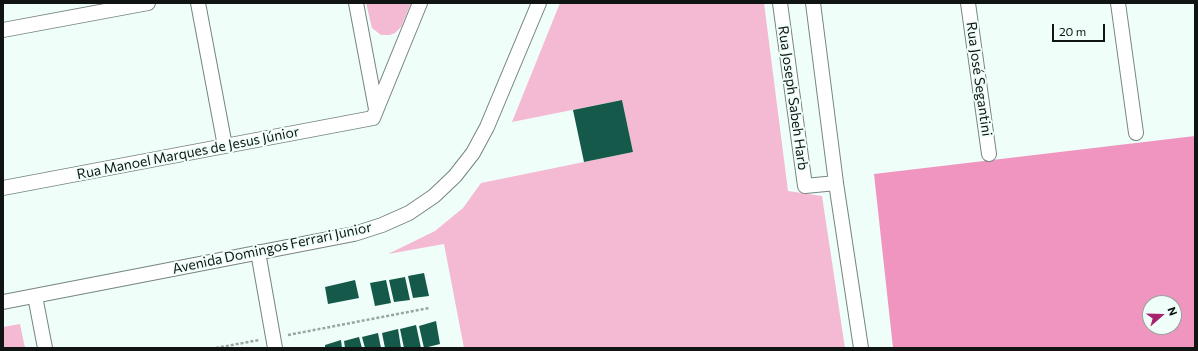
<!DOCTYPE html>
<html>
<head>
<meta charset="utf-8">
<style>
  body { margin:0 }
  #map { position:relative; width:1198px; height:351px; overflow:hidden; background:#effef9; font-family:Commissioner,sans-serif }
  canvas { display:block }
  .frame { position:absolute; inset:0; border:4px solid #101514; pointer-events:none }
  .north { position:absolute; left:1142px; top:295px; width:40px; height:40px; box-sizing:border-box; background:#effef9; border:1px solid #96a19d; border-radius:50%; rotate:70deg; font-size:11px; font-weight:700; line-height:16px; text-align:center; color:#101514 }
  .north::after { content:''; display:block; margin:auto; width:14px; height:18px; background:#a7236f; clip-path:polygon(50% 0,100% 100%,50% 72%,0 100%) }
  .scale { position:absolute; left:1052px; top:24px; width:53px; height:18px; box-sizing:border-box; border:2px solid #101514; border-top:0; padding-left:5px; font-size:12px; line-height:14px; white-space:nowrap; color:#101514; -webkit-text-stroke:3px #effef9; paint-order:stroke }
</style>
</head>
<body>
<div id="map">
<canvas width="1198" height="351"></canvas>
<div class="frame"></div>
<div class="north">N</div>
<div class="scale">20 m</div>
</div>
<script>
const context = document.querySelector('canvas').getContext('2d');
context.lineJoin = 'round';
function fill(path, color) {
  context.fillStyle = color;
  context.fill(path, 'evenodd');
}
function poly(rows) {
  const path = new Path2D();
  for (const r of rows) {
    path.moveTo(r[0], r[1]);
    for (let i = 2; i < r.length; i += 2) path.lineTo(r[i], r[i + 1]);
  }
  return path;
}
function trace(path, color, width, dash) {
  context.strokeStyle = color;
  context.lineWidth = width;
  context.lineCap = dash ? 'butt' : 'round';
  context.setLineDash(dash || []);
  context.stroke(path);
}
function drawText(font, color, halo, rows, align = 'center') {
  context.font = font + ' Commissioner,sans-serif';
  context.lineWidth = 4;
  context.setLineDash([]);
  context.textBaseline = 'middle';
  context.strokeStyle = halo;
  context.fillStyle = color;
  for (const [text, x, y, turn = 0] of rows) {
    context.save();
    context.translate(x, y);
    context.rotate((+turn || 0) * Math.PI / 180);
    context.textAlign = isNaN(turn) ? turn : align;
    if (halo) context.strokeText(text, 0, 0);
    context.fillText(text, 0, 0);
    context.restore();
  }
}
const green = poly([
  [366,3,411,3,401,27,395,33,390,35,381,35,372,28],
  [560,3,764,3,788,191,822,196,845,348,464,348,444,244,388,254,435,231,463,208,481,183,633,152,622,100,512,122],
  [20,324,25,348,3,348,3,327]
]);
const forest = poly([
  [1195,136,1195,348,893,348,874,174],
  [1150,303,1174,303,1174,327,1150,327]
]);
const building = poly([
  [622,100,633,152,584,162,573,110],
  [424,273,429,296,413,298,408,276],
  [405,277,410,300,394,302,389,280],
  [355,280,359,298,328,304,325,287],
  [386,280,391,303,375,306,370,283],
  [436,321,440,344,424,348,419,326],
  [416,325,421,348,404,348,400,329],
  [398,329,401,348,385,348,382,333],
  [378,333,381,348,365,348,362,337],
  [359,337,362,348,345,348,344,341],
  [341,340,342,348,325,348,325,345]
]);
const path = poly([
  [288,335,429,308],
  [216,348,259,340]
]);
const minor = poly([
  [198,3,225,146],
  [356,3,376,109],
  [780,3,805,186,836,183],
  [813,3,836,183,861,348],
  [968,3,989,154],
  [1118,3,1136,133],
  [3,30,148,3],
  [3,188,373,118,420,3],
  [258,252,275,348],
  [35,296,45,348],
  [3,302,354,234,382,225,409,213,434,196,455,176,473,153,487,127,539,3]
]);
const streetNames = [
  ["Rua José Segantini",979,79,82],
  ["Rua Joseph Sabeh Harb",793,98,82],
  ["Rua Manoel Marques de Jesus Júnior",188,153,-11],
  ["Avenida Domingos Ferrari Junior",272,248,-12]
];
fill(green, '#f4bad4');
fill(forest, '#ef95bf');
fill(building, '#15594a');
trace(minor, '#778480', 16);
trace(path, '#9aa5a2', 2.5, [3, 2]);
trace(minor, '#fff', 14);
drawText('14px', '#101514', '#effef9', streetNames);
</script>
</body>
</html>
